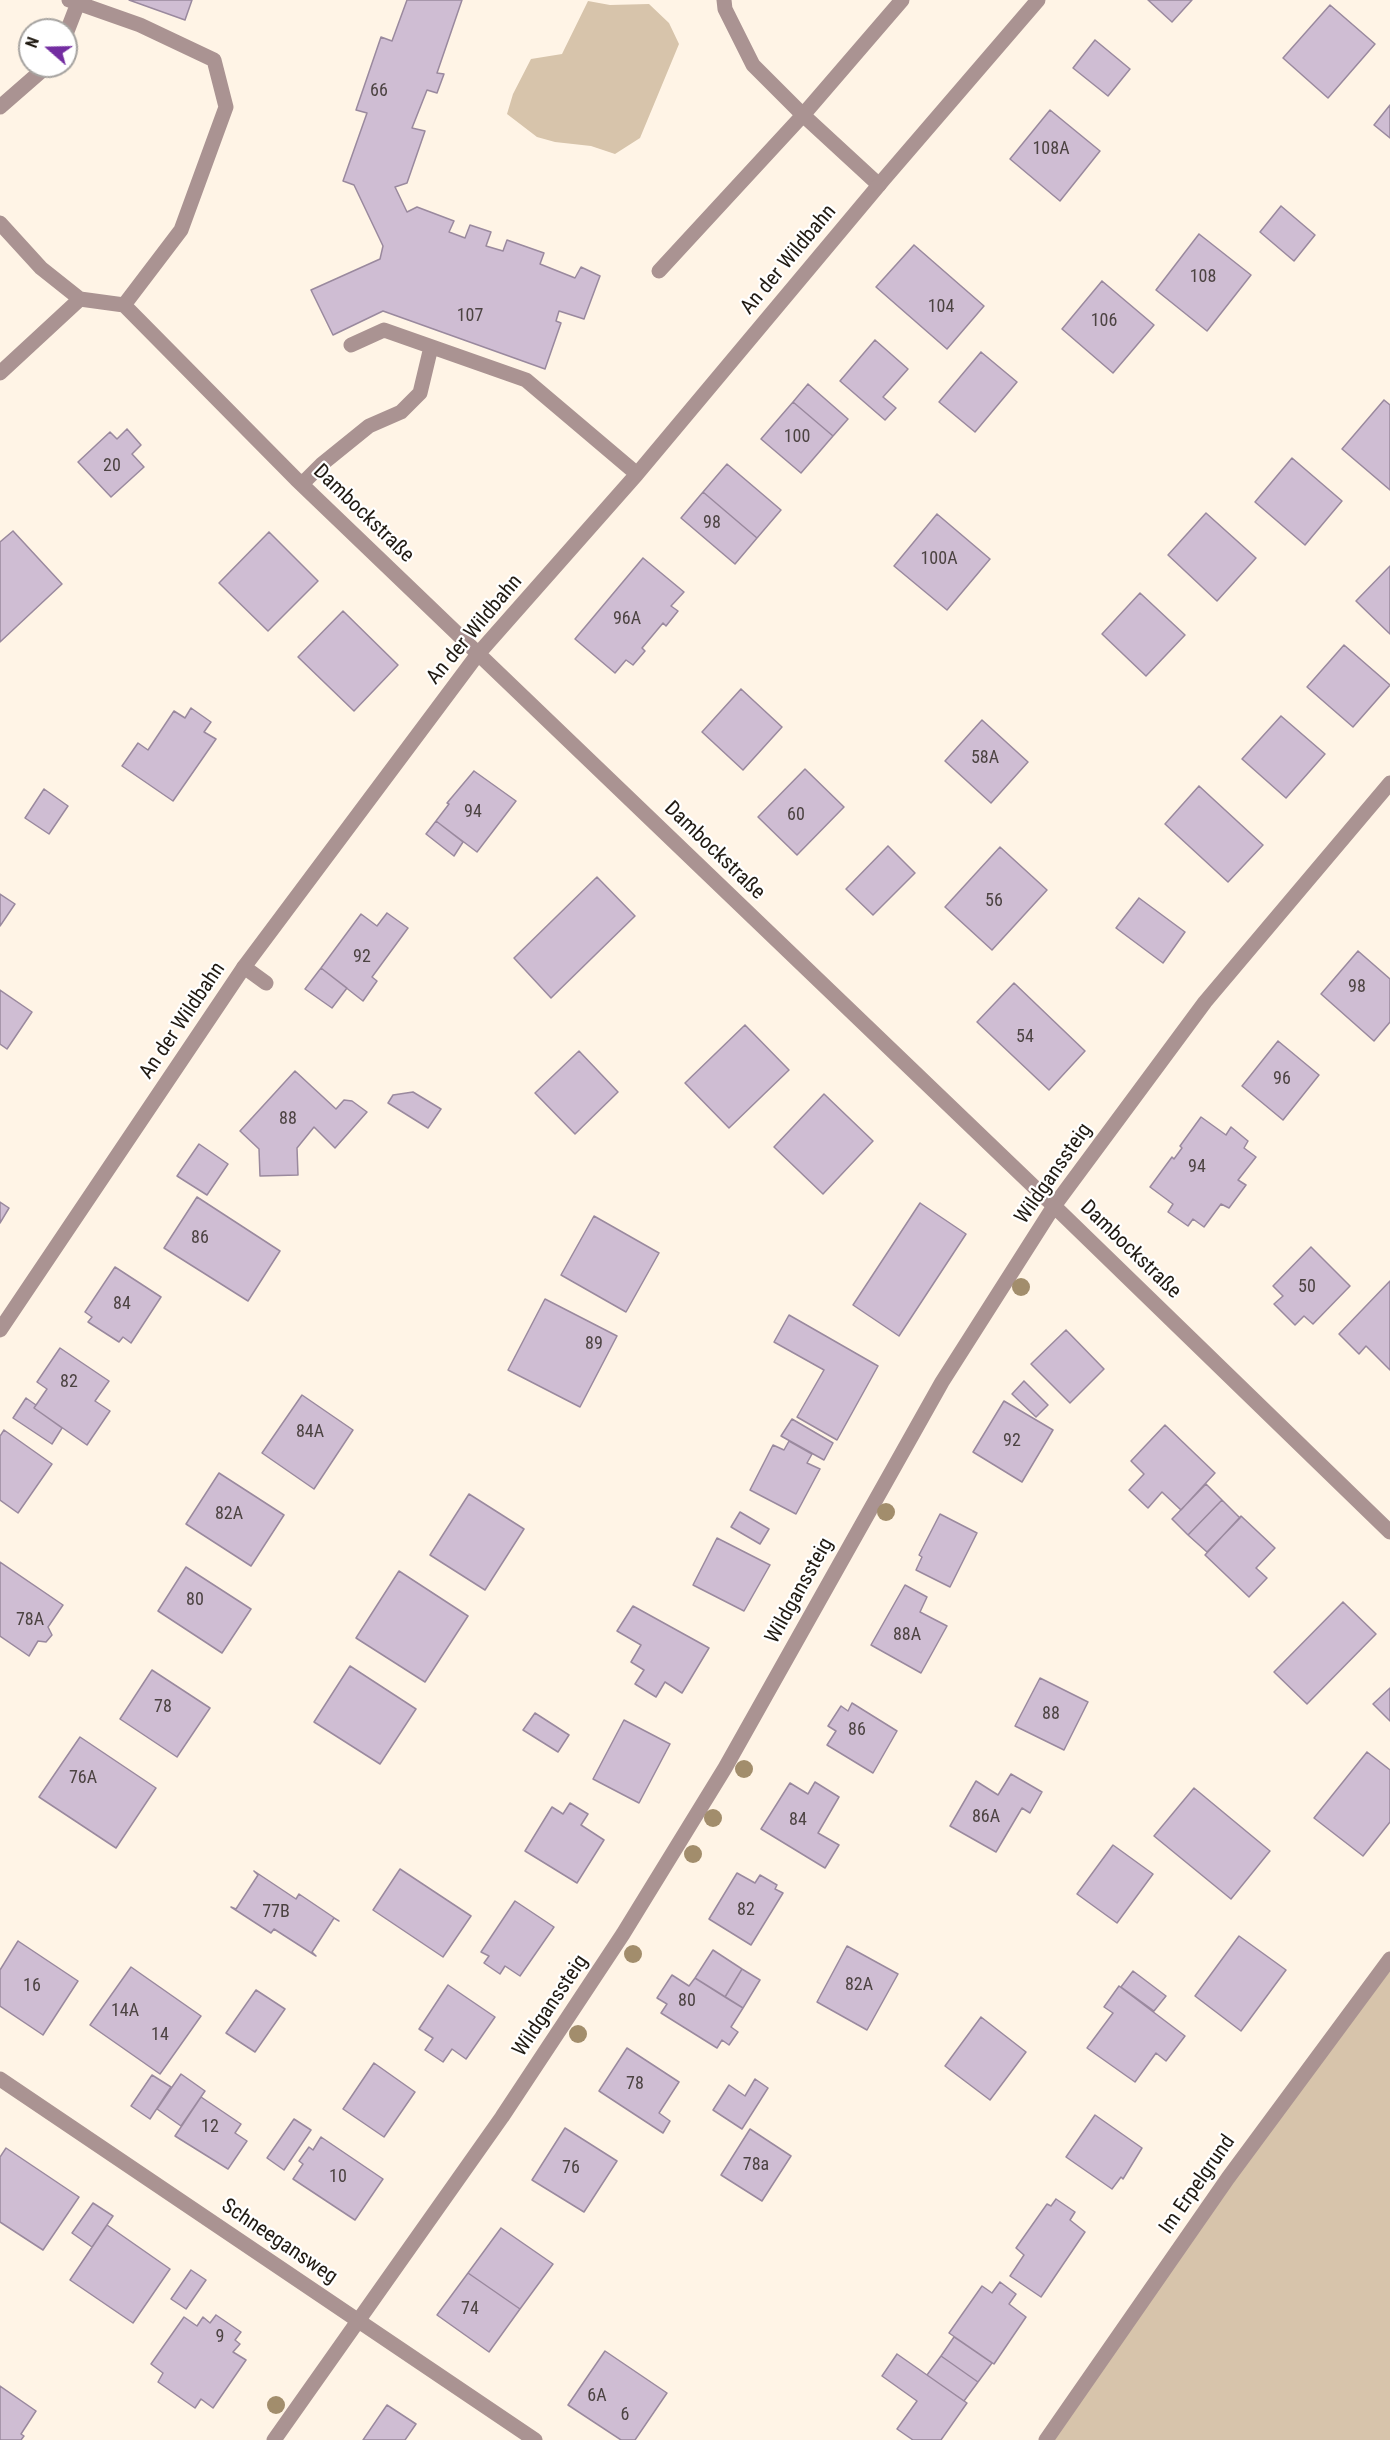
<!DOCTYPE html>
<html>
<head>
<meta charset="utf-8">
<style>
  body { margin:0 }
  #map { position:relative; width:1390px; height:2440px; overflow:hidden; background:#fff4e6; font-family:"Roboto Condensed",sans-serif }
  canvas { display:block }
  .north { position:absolute; left:18px; top:18px; width:60px; height:60px; box-sizing:border-box; background:#fff; border:2px solid #a6a3a0; border-radius:50%; rotate:290deg; font-size:16px; font-weight:700; line-height:24px; text-align:center; color:#201a12 }
  .north::after { content:''; display:block; margin:auto; width:21px; height:27px; background:#732da1; clip-path:polygon(50% 0,100% 100%,50% 72%,0 100%) }
</style>
</head>
<body>
<div id="map">
<canvas width="1390" height="2440"></canvas>
<div class="north">N</div>
</div>
<script>
const context = document.querySelector('canvas').getContext('2d');
context.lineJoin = 'round';
function fill(path, color) {
  context.fillStyle = color;
  context.fill(path, 'evenodd');
}
function poly(rows) {
  const path = new Path2D();
  for (const r of rows) {
    path.moveTo(r[0], r[1]);
    for (let i = 2; i < r.length; i += 2) path.lineTo(r[i], r[i + 1]);
  }
  return path;
}
function trace(path, color, width, dash) {
  context.strokeStyle = color;
  context.lineWidth = width;
  context.lineCap = dash ? 'butt' : 'round';
  context.setLineDash(dash || []);
  context.stroke(path);
}
function drawText(font, color, halo, rows, align = 'center') {
  context.font = font + ' "Roboto Condensed",sans-serif';
  context.lineWidth = 4.5;
  context.setLineDash([]);
  context.textBaseline = 'middle';
  context.strokeStyle = halo;
  context.fillStyle = color;
  for (const [text, x, y, turn = 0] of rows) {
    context.save();
    context.translate(x, y);
    context.rotate((+turn || 0) * Math.PI / 180);
    context.textAlign = isNaN(turn) ? turn : align;
    if (halo) context.strokeText(text, 0, 0);
    context.fillText(text, 0, 0);
    context.restore();
  }
}
const green = poly([
  [588,1,610,5,649,4,669,23,679,44,640,138,615,154,591,146,555,142,537,137,507,114,513,94,531,59,562,54],
  [1390,1959,1390,2440,1046,2440]
]);
const building = poly([
  [129,0,192,0,185,20,129,0],
  [407,0,462,0,437,73,444,74,437,93,427,90,412,128,425,131,407,183,395,187,407,212,417,207,454,221,449,232,465,238,470,225,491,232,486,246,503,251,507,240,544,253,540,264,575,278,581,267,600,276,584,319,559,311,556,321,561,323,545,369,383,311,333,335,311,290,380,259,383,246,354,185,343,181,367,113,356,110,381,37,392,41,407,0],
  [1148,0,1192,0,1172,22,1148,0],
  [1330,5,1375,44,1328,98,1283,58,1330,5],
  [1095,40,1130,69,1108,96,1073,68,1095,40],
  [1390,105,1390,138,1374,125,1390,105],
  [1050,110,1100,151,1060,201,1010,159,1050,110],
  [1281,206,1315,235,1294,261,1260,232,1281,206],
  [1199,234,1251,275,1207,331,1156,290,1199,234],
  [914,245,984,306,947,349,876,287,914,245],
  [1102,281,1154,325,1113,373,1062,329,1102,281],
  [875,340,908,369,883,397,896,408,885,420,840,381,875,340],
  [981,352,1017,382,975,432,939,402,981,352],
  [808,384,848,419,833,436,793,402,808,384],
  [1384,400,1390,405,1390,490,1342,449,1384,400],
  [793,402,833,436,801,473,761,439,793,402],
  [127,429,141,445,132,454,144,467,111,497,78,462,110,432,117,439,127,429],
  [1292,458,1342,501,1305,545,1255,502,1292,458],
  [727,464,781,510,757,538,703,492,727,464],
  [703,492,757,538,735,564,681,518,703,492],
  [1206,513,1256,558,1217,601,1168,555,1206,513],
  [937,514,990,559,947,610,894,566,937,514],
  [13,531,62,584,0,642,0,542,13,531],
  [269,532,318,581,268,631,219,583,269,532],
  [643,558,684,592,671,606,678,611,666,626,663,623,642,648,645,651,633,665,626,660,615,673,575,639,643,558],
  [1390,566,1390,634,1356,601,1390,566],
  [1140,593,1185,635,1146,676,1102,634,1140,593],
  [343,611,398,665,354,711,298,657,343,611],
  [1344,645,1390,685,1353,727,1307,687,1344,645],
  [741,689,782,727,743,770,702,732,741,689],
  [191,708,211,722,204,732,216,739,173,801,122,766,138,743,148,750,174,711,185,718,191,708],
  [1281,716,1325,754,1286,798,1242,759,1281,716],
  [982,720,1028,762,991,803,945,761,982,720],
  [805,769,844,807,797,855,758,817,805,769],
  [474,771,516,801,477,852,436,821,449,804,447,803,474,771],
  [1199,786,1263,845,1228,882,1165,824,1199,786],
  [44,789,68,806,49,834,25,818,44,789],
  [436,821,463,842,454,856,426,834,436,821],
  [888,846,915,873,873,915,846,889,888,846],
  [1000,847,1047,890,992,950,945,907,1000,847],
  [597,877,635,916,551,998,514,958,597,877],
  [0,894,15,904,0,926,0,894],
  [1139,898,1185,932,1163,963,1116,928,1139,898],
  [387,913,408,928,372,977,377,981,363,1001,321,968,361,914,377,926,387,913],
  [1358,951,1390,979,1390,1022,1374,1041,1321,994,1358,951],
  [321,968,347,988,332,1008,305,989,321,968],
  [1014,983,1085,1051,1049,1090,977,1022,1014,983],
  [0,990,32,1012,7,1049,0,1044,0,990],
  [745,1025,789,1070,729,1128,685,1083,745,1025],
  [1278,1041,1319,1075,1283,1120,1242,1086,1278,1041],
  [579,1051,618,1092,575,1134,535,1093,579,1051],
  [295,1071,336,1109,344,1100,352,1101,367,1112,335,1148,314,1127,297,1148,298,1175,260,1176,259,1149,240,1131,295,1071],
  [413,1092,441,1109,428,1128,388,1103,393,1095,413,1092],
  [824,1094,873,1141,823,1194,774,1147,824,1094],
  [1201,1117,1226,1135,1231,1127,1248,1141,1244,1148,1256,1157,1238,1180,1246,1185,1229,1208,1221,1204,1204,1227,1193,1219,1188,1226,1168,1212,1173,1204,1150,1187,1172,1157,1174,1159,1182,1148,1180,1146,1201,1117],
  [199,1144,228,1164,207,1195,177,1176,199,1144],
  [197,1197,280,1251,248,1301,164,1248,197,1197],
  [0,1202,9,1208,0,1223,0,1202],
  [920,1203,966,1234,899,1336,853,1305,920,1203],
  [594,1216,659,1253,626,1312,561,1275,594,1216],
  [1311,1247,1350,1286,1313,1324,1304,1316,1295,1325,1274,1304,1283,1296,1273,1286,1311,1247],
  [115,1267,161,1297,131,1343,123,1337,119,1342,88,1322,92,1317,85,1312,115,1267],
  [1390,1281,1390,1370,1366,1346,1359,1354,1339,1334,1390,1281],
  [545,1299,617,1336,580,1407,508,1370,545,1299],
  [789,1315,878,1366,837,1440,797,1417,824,1370,774,1342,789,1315],
  [1066,1330,1104,1369,1070,1403,1031,1364,1066,1330],
  [60,1348,109,1381,95,1401,110,1411,87,1445,34,1408,47,1389,37,1382,60,1348],
  [1024,1381,1048,1405,1036,1417,1012,1394,1024,1381],
  [302,1395,353,1430,314,1489,262,1453,302,1395],
  [26,1398,36,1405,34,1408,62,1428,52,1444,13,1418,26,1398],
  [1004,1401,1053,1430,1022,1482,973,1452,1004,1401],
  [792,1419,833,1443,824,1460,781,1436,792,1419],
  [1165,1425,1215,1473,1181,1510,1162,1492,1148,1508,1129,1490,1144,1474,1131,1461,1165,1425],
  [4,1430,52,1464,18,1513,0,1500,0,1436,4,1430],
  [789,1441,812,1454,807,1463,820,1469,796,1514,750,1490,773,1445,784,1450,789,1441],
  [219,1473,284,1515,251,1566,186,1524,219,1473],
  [1206,1484,1222,1500,1188,1535,1172,1519,1206,1484],
  [469,1494,524,1529,485,1590,430,1555,469,1494],
  [1222,1500,1240,1518,1207,1552,1188,1535,1222,1500],
  [740,1512,769,1529,760,1544,731,1527,740,1512],
  [940,1514,977,1533,950,1587,916,1570,922,1557,919,1555,940,1514],
  [1241,1516,1275,1548,1256,1568,1267,1578,1249,1597,1205,1555,1241,1516],
  [717,1538,770,1565,744,1611,693,1585,717,1538],
  [0,1562,63,1605,48,1627,52,1635,46,1642,38,1641,29,1656,0,1636,0,1562],
  [186,1567,251,1609,222,1653,158,1611,186,1567],
  [399,1571,468,1616,425,1682,356,1638,399,1571],
  [905,1585,927,1597,920,1612,947,1626,921,1673,871,1645,905,1585],
  [1343,1602,1376,1634,1307,1704,1274,1672,1343,1602],
  [633,1606,709,1648,682,1693,665,1682,656,1697,635,1684,644,1670,631,1662,641,1645,617,1631,633,1606],
  [350,1666,416,1709,380,1764,314,1722,350,1666],
  [152,1670,210,1708,177,1757,120,1719,152,1670],
  [1040,1678,1088,1702,1064,1750,1015,1726,1040,1678],
  [1390,1688,1390,1721,1373,1704,1390,1688],
  [852,1703,897,1731,873,1773,827,1745,836,1731,828,1726,841,1706,848,1711,852,1703],
  [535,1713,569,1735,558,1752,523,1730,535,1713],
  [624,1720,670,1744,639,1803,593,1779,624,1720],
  [80,1737,156,1788,116,1848,39,1797,80,1737],
  [1367,1752,1390,1770,1390,1822,1363,1856,1314,1818,1367,1752],
  [1011,1774,1042,1792,1030,1813,1022,1808,996,1852,950,1826,976,1781,998,1795,1011,1774],
  [815,1782,839,1797,818,1833,839,1845,825,1868,761,1829,790,1783,808,1794,815,1782],
  [1194,1788,1270,1851,1231,1899,1154,1836,1194,1788],
  [570,1803,588,1814,581,1825,604,1840,577,1883,525,1851,552,1807,563,1814,570,1803],
  [1113,1845,1153,1874,1117,1923,1077,1894,1113,1845],
  [400,1869,471,1916,443,1957,373,1910,400,1869],
  [254,1871,296,1899,299,1894,339,1921,334,1918,312,1952,316,1956,274,1929,271,1933,231,1907,236,1909,258,1875,254,1871],
  [737,1873,755,1883,760,1875,777,1885,775,1889,783,1893,751,1945,709,1919,737,1873],
  [515,1901,554,1927,520,1976,505,1966,500,1974,484,1963,489,1956,481,1952,515,1901],
  [1239,1936,1286,1970,1241,2031,1195,1996,1239,1936],
  [18,1941,78,1981,43,2035,0,2006,0,1970,18,1941],
  [847,1946,898,1974,867,2030,817,2002,847,1946],
  [713,1950,742,1969,725,1997,695,1978,713,1950],
  [131,1967,201,2016,160,2074,90,2025,131,1967],
  [742,1969,760,1980,743,2008,725,1997,742,1969],
  [1133,1971,1166,1996,1154,2011,1121,1987,1133,1971],
  [672,1975,689,1986,695,1978,743,2008,731,2027,738,2032,729,2045,722,2040,717,2048,661,2013,667,2004,657,1998,672,1975],
  [448,1985,495,2017,466,2059,452,2049,443,2062,425,2050,433,2038,419,2029,448,1985],
  [1119,1986,1185,2036,1166,2061,1156,2053,1135,2082,1087,2048,1113,2013,1104,2007,1119,1986],
  [256,1990,285,2009,255,2052,226,2033,256,1990],
  [981,2017,1026,2052,990,2100,945,2066,981,2017],
  [627,2048,679,2082,659,2113,670,2121,663,2133,599,2091,627,2048],
  [374,2063,415,2092,384,2137,343,2109,374,2063],
  [181,2074,205,2091,181,2126,157,2109,181,2074],
  [152,2075,171,2087,150,2119,131,2106,152,2075],
  [755,2079,768,2088,742,2129,713,2110,729,2085,745,2096,755,2079],
  [201,2097,241,2124,235,2133,247,2141,228,2169,175,2136,201,2097],
  [1095,2115,1142,2148,1123,2179,1121,2177,1112,2189,1066,2157,1095,2115],
  [294,2119,311,2130,284,2170,267,2158,294,2119],
  [565,2128,617,2161,584,2212,532,2180,565,2128],
  [750,2129,791,2156,762,2201,721,2175,750,2129],
  [321,2137,383,2179,355,2220,293,2179,303,2164,299,2161,309,2147,313,2150,321,2137],
  [6,2148,79,2197,43,2250,0,2222,0,2157,6,2148],
  [1056,2199,1075,2212,1070,2220,1085,2232,1041,2297,1010,2276,1024,2255,1016,2248,1047,2204,1051,2206,1056,2199],
  [93,2203,113,2216,92,2247,72,2233,93,2203],
  [107,2225,170,2269,133,2323,70,2280,107,2225],
  [501,2228,553,2264,520,2309,468,2273,501,2228],
  [191,2270,206,2280,186,2309,171,2299,191,2270],
  [468,2273,520,2309,489,2352,437,2315,468,2273],
  [1000,2282,1016,2294,1009,2304,1026,2317,994,2364,949,2333,982,2286,992,2293,1000,2282],
  [216,2315,241,2332,235,2340,240,2344,233,2352,246,2360,213,2408,201,2399,195,2408,158,2382,163,2373,151,2364,184,2317,197,2326,203,2317,210,2323,216,2315],
  [954,2337,992,2363,978,2382,941,2356,954,2337],
  [605,2351,667,2393,635,2440,621,2440,568,2405,605,2351],
  [897,2354,967,2403,941,2440,913,2440,897,2429,917,2401,882,2376,897,2354],
  [941,2356,978,2382,964,2401,927,2375,941,2356],
  [0,2386,36,2411,21,2434,24,2436,21,2440,0,2440,0,2386],
  [387,2405,416,2424,405,2440,363,2440,387,2405]
]);
const service = poly([
  [724,0,725,9,753,65,803,115,879,185],
  [659,271,803,115,902,0],
  [244,967,266,983]
]);
const minor = poly([
  [69,0,140,25,214,60,226,107,181,230,124,305],
  [66,34,78,3],
  [0,107,47,66],
  [0,223,41,268,80,299,124,305,296,479,1054,1206,1390,1532],
  [351,345,384,330,526,380,637,474],
  [0,373,80,299],
  [302,484,322,464,369,426,401,412,420,393,431,347],
  [0,1330,244,967,478,654,637,474,884,179,1038,0],
  [0,2079,535,2440],
  [274,2440,502,2117,623,1934,725,1768,942,1382,1054,1206,1205,1002,1390,783],
  [1046,2440,1228,2178,1390,1959]
]);
const trees = [
  [1021,1287],
  [886,1512],
  [744,1769],
  [713,1818],
  [693,1854],
  [633,1954],
  [578,2034],
  [276,2405]
];
const numberNames = [
  ["66",379,91],
  ["108A",1051,149],
  ["108",1203,277],
  ["104",941,307],
  ["107",470,316],
  ["106",1104,321],
  ["100",797,437],
  ["20",112,466],
  ["98",712,523],
  ["100A",939,559],
  ["96A",627,619],
  ["58A",985,758],
  ["94",473,812],
  ["60",796,815],
  ["56",994,901],
  ["92",362,957],
  ["98",1357,987],
  ["54",1025,1037],
  ["96",1282,1079],
  ["88",288,1119],
  ["94",1197,1167],
  ["86",200,1238],
  ["50",1307,1287],
  ["84",122,1304],
  ["89",594,1344],
  ["82",69,1382],
  ["84A",310,1432],
  ["92",1012,1441],
  ["82A",229,1514],
  ["80",195,1600],
  ["78A",30,1620],
  ["88A",907,1635],
  ["78",163,1707],
  ["88",1051,1714],
  ["86",857,1730],
  ["76A",83,1778],
  ["86A",986,1817],
  ["84",798,1820],
  ["82",746,1910],
  ["77B",276,1912],
  ["82A",859,1985],
  ["16",32,1986],
  ["80",687,2001],
  ["14A",125,2011],
  ["14",160,2035],
  ["78",635,2084],
  ["12",210,2127],
  ["78a",756,2165],
  ["76",571,2168],
  ["10",338,2177],
  ["74",470,2309],
  ["9",220,2337],
  ["6A",597,2396],
  ["6",625,2415]
];
const streetNames = [
  ["An der Wildbahn",789,260,-50],
  ["Dambockstraße",363,514,44],
  ["An der Wildbahn",475,630,-50],
  ["Dambockstraße",714,851,44],
  ["An der Wildbahn",183,1021,-56],
  ["Wildganssteig",1054,1174,-55],
  ["Dambockstraße",1130,1250,44],
  ["Wildganssteig",800,1591,-61],
  ["Wildganssteig",551,2006,-56],
  ["Im Erpelgrund",1198,2185,-55],
  ["Schneegansweg",279,2242,34]
];
fill(green, '#d7c4ab');
fill(building, '#cfbdd3');
trace(building, '#9a899e', 1.5);
trace(service, '#aa9392', 15);
trace(minor, '#aa9392', 15);
context.fillStyle = '#a28d6c';
for (const [x, y] of trees) {
  context.beginPath();
  context.arc(x, y, 9, 0, 2 * Math.PI);
  context.fill();
}
drawText('18px', '#4c4342', null, numberNames);
drawText('21px', '#201a12', '#fff', streetNames);
</script>
</body>
</html>
